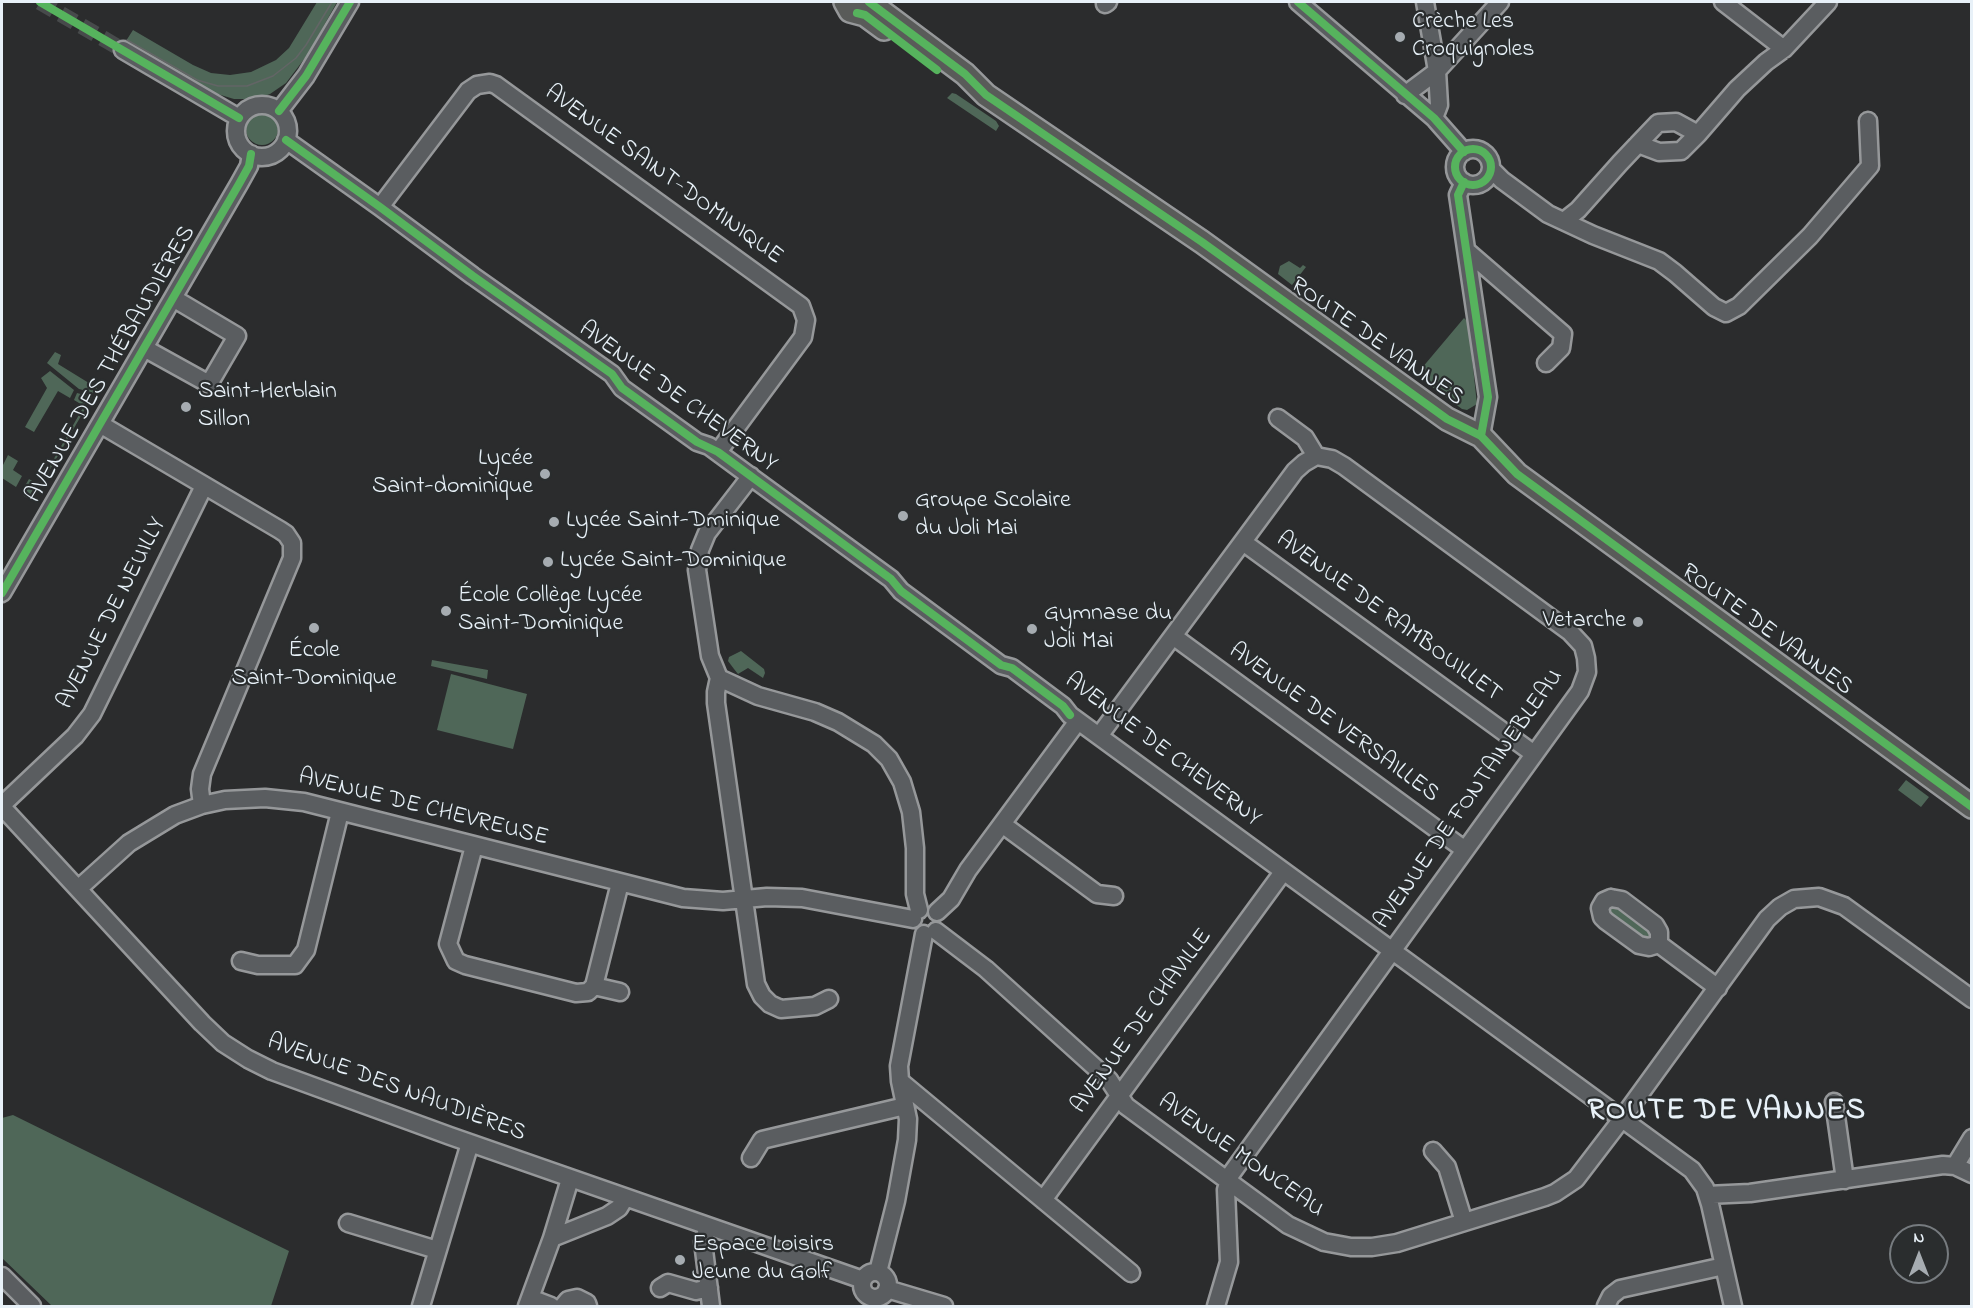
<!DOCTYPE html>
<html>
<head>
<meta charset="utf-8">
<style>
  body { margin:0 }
  #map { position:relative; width:1973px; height:1308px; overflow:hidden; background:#2b2c2d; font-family:"Indie Flower",sans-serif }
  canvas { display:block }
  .frame { position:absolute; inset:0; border:3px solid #e8f1f8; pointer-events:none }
  .north { position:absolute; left:1889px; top:1224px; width:60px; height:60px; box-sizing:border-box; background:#2a2d2e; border:2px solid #767b7f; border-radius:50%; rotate:0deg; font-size:16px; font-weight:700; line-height:24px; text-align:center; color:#e8f1f8 }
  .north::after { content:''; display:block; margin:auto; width:21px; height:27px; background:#a6acb1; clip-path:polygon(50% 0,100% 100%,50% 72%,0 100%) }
</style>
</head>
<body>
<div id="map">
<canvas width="1973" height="1308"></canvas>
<div class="frame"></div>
<div class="north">N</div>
</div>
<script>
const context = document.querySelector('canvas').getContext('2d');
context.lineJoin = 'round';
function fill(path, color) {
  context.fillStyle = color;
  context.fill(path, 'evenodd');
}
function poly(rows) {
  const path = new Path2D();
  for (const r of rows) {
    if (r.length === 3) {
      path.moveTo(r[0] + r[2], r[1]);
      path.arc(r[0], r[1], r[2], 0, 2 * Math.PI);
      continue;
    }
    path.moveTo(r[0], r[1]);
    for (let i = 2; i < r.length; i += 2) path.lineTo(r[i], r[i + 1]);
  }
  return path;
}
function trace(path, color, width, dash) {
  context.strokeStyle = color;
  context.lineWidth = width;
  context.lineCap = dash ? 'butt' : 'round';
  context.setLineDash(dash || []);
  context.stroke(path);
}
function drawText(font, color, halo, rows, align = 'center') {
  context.font = font + ' "Indie Flower",sans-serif';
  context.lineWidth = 4.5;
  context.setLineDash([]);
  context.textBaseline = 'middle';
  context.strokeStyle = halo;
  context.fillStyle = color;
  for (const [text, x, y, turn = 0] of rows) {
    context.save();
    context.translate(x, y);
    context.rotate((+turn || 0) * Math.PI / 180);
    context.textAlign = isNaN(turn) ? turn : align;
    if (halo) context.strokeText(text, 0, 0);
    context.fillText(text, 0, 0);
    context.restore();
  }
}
const green = poly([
  [317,2,337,2,308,54,286,83,270,94,257,99,234,99,204,90,124,44,133,30,193,65,211,73,230,75,251,72,276,60,289,48],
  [952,93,956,94,996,121,999,126,996,131,947,98],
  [262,129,16],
  [1289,261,1300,268,1303,265,1306,267,1292,285,1278,274,1280,266],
  [1464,318,1468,322,1477,404,1467,410,1462,409,1416,375],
  [55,352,61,355,58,364,97,388,94,393,79,389,47,363],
  [50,371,74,390,70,398,58,391,34,432,25,427,47,388,41,378],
  [77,393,92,397,34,497,29,495,27,498,24,496,22,491,29,479,39,485,84,406,74,400],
  [8,455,18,461,13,470,22,476,16,487,2,478,2,467],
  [741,651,764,669,765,673,763,678,748,668,738,674,734,669,728,661,729,657],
  [432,660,488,670,487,679,431,666],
  [451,674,527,694,513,749,437,730],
  [1906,780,1929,797,1921,807,1898,790],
  [1618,904,1655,936,1647,942,1609,916,1608,905],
  [13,1115,289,1251,271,1306,52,1306,2,1258,2,1118]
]);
const minorTunnel = poly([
  [40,2,123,50]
]);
const minor = poly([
  [1298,2,1434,118,1464,152],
  [1425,2,1437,71,1439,105,1434,118],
  [1723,2,1784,49],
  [1105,4,1108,2],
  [123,50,239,118],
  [1405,95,1437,71,1500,2],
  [262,131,26],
  [279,111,306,76,350,2],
  [1698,134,1737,89,1766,62,1784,49,1828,2],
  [286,140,380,207,473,276,612,374,622,388,697,442,709,446,743,471,891,579,901,591,1001,665,1012,668,1063,706,1070,715,1692,1170,1705,1188,1710,1204,1733,1306],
  [1473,167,18],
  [1491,169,1502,180,1548,214,1593,235,1659,261,1675,273,1714,307,1726,313,1739,306,1810,236,1870,166,1868,121],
  [1464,182,1458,195,1488,397,1481,436],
  [380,207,468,91,477,85,490,83,496,85,801,306,806,320,803,337,718,452],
  [1564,221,1578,210,1620,163,1638,144,1658,123,1676,122,1698,134,1681,151,1659,152,1638,144],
  [1467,251,1563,334,1561,348,1546,363],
  [144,348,209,384,237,336,173,298],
  [1278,418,1305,438,1316,456],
  [100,424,280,530,286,534,292,543,292,558,202,774,200,789,202,805],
  [751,476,707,533,700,550,697,570,710,656,719,678,716,692,716,703,756,984,762,996,770,1004,781,1009,815,1006,829,999],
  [1243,542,1534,754],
  [2,593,239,184,249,166,251,154],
  [1173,636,1465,850],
  [719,678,758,696,815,712,838,722,874,744,889,759,902,782,911,812,915,848,915,894,919,910],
  [1099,736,1295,471,1304,463,1316,456,1332,459,1344,466,1570,632,1583,646,1586,658,1587,672,1580,691,1231,1174,1226,1190,1229,1262,1216,1306],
  [2,805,75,736,92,714,204,486],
  [2,807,202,1023,223,1043,248,1059,272,1071,450,1136,863,1280],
  [1002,824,1097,894,1114,896],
  [474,846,448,944,456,961,465,965,576,993,588,992,594,986,620,883],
  [78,889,129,843,175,815,202,805,225,800,265,798,304,802,683,898,723,901,767,897,802,898,913,919],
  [1611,898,1622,900,1655,925,1659,932,1659,944,1649,947,1639,945,1606,921,1602,917,1600,908,1604,901,1611,898],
  [937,912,951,899,968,870,1078,721],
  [936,931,986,969,1109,1080,1126,1106,1288,1225,1324,1242,1351,1247,1372,1247,1397,1243,1545,1197,1555,1193,1576,1179,1618,1124,1767,919,1780,907,1794,899,1819,897,1844,906,1972,999],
  [1659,944,1718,988],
  [241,961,258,965,295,965,306,950,340,812],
  [594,986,620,992],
  [900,1081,1131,1273],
  [1834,1102,1845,1180],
  [1433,1151,1447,1167,1464,1222],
  [751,1158,762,1140,905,1106],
  [1955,1166,1972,1138],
  [1707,1195,1750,1193,1943,1165,1955,1166,1972,1174],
  [1043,1200,1283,872],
  [348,1223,437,1250],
  [708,1227,703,1242,711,1306],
  [552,1238,607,1216,619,1208,625,1198],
  [875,1285,13],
  [878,1272,896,1201,907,1140,908,1119,900,1081,899,1066,924,934],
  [2,1276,32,1306],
  [660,1288,668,1283,696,1291,709,1288],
  [887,1289,944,1306],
  [530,1298,551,1306],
  [421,1306,470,1143],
  [527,1306,552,1238,570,1179],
  [563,1306,568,1300,577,1298,587,1303,588,1306],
  [1606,1306,1611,1296,1620,1289,1724,1266]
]);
const major = poly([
  [845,2,850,11,865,15,884,29],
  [869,2,965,74,986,95,1202,242,1447,419,1481,436,1517,474,1972,807]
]);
const tram = poly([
  [127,40,197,80,218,86,247,86,273,76,296,58,306,45,332,2]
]);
const cycleway = poly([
  [40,2,239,118],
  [869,2,965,74,986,95,1202,242,1447,419,1481,436,1517,474,1972,807],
  [1298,2,1434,118,1464,152],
  [857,13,865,15,937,70],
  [279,111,306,76,350,2],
  [286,140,380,207,473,276,612,374,622,388,697,442,718,452,891,579,901,591,1001,665,1012,668,1063,706,1070,715],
  [1473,167,18],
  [1464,182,1458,195,1488,397,1481,436],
  [2,593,239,184,249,166,251,154]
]);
const markers = [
  [1400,37,6,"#a6acb1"],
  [186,407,6,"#a6acb1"],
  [545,474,6,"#a6acb1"],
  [903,516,6,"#a6acb1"],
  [554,522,6,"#a6acb1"],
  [548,562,6,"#a6acb1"],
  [446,611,6,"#a6acb1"],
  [1638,622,6,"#a6acb1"],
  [314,628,6,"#a6acb1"],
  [1032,629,6,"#a6acb1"],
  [680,1260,6,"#a6acb1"]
];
const poiNames = [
  ["Crèche Les",1412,23],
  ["Croquignoles",1412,51],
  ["Saint-Herblain",198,393],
  ["Sillon",198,421],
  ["Lycée",533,460,"right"],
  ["Saint-dominique",533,488,"right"],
  ["Groupe Scolaire",915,502],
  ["du Joli Mai",915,530],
  ["Lycée Saint-Dminique",566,522],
  ["Lycée Saint-Dominique",560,562],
  ["École Collège Lycée",458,597],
  ["Saint-Dominique",458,625],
  ["Gymnase du",1044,615],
  ["Joli Mai",1044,643],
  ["Vetarche",1626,622,"right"],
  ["École",314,652,"center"],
  ["Saint-Dominique",314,680,"center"],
  ["Espace Loisirs",692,1246],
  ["Jeune du Golf",692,1274]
];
const streetNames = [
  ["AVENUE SAINT-DOMINIQUE",663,176,36],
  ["ROUTE DE VANNES",1376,343,35],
  ["AVENUE DES THÉBAUDIÈRES",112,365,-60],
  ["AVENUE DE CHEVERNY",677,398,36],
  ["AVENUE DE NEUILLY",113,614,-63],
  ["AVENUE DE RAMBOUILLET",1388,618,36],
  ["ROUTE DE VANNES",1766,631,36],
  ["AVENUE DE VERSAILLES",1333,724,36],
  ["AVENUE DE CHEVERNY",1162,751,37],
  ["AVENUE DE FONTAINEBLEAU",1470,800,-55],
  ["AVENUE DE CHEVREUSE",423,809,14],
  ["AVENUE DE CHAVILLE",1143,1022,-54],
  ["AVENUE DES NAUDIÈRES",396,1089,20],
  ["AVENUE MONCEAU",1240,1157,35]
];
const districtNames = [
  ["ROUTE DE VANNES",1727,1113]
];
fill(green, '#4f6758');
trace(minorTunnel, '#474a4b', 16, [16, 8]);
trace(minor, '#96989a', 21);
trace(major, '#96989a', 26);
trace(minor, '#5a5d60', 16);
trace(major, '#595b59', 21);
trace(tram, '#636566', 1.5);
trace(cycleway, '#56b35d', 8);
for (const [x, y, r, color] of markers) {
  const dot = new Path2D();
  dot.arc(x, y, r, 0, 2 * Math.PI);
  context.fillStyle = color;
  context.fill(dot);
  trace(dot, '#2a2d2e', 2);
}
drawText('24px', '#e8f1f8', '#2a2d2e', poiNames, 'left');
drawText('24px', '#e8f1f8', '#2a2d2e', streetNames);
context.letterSpacing = '1.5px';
drawText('bold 30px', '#e8f1f8', '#2a2d2e', districtNames);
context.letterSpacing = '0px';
</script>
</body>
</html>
